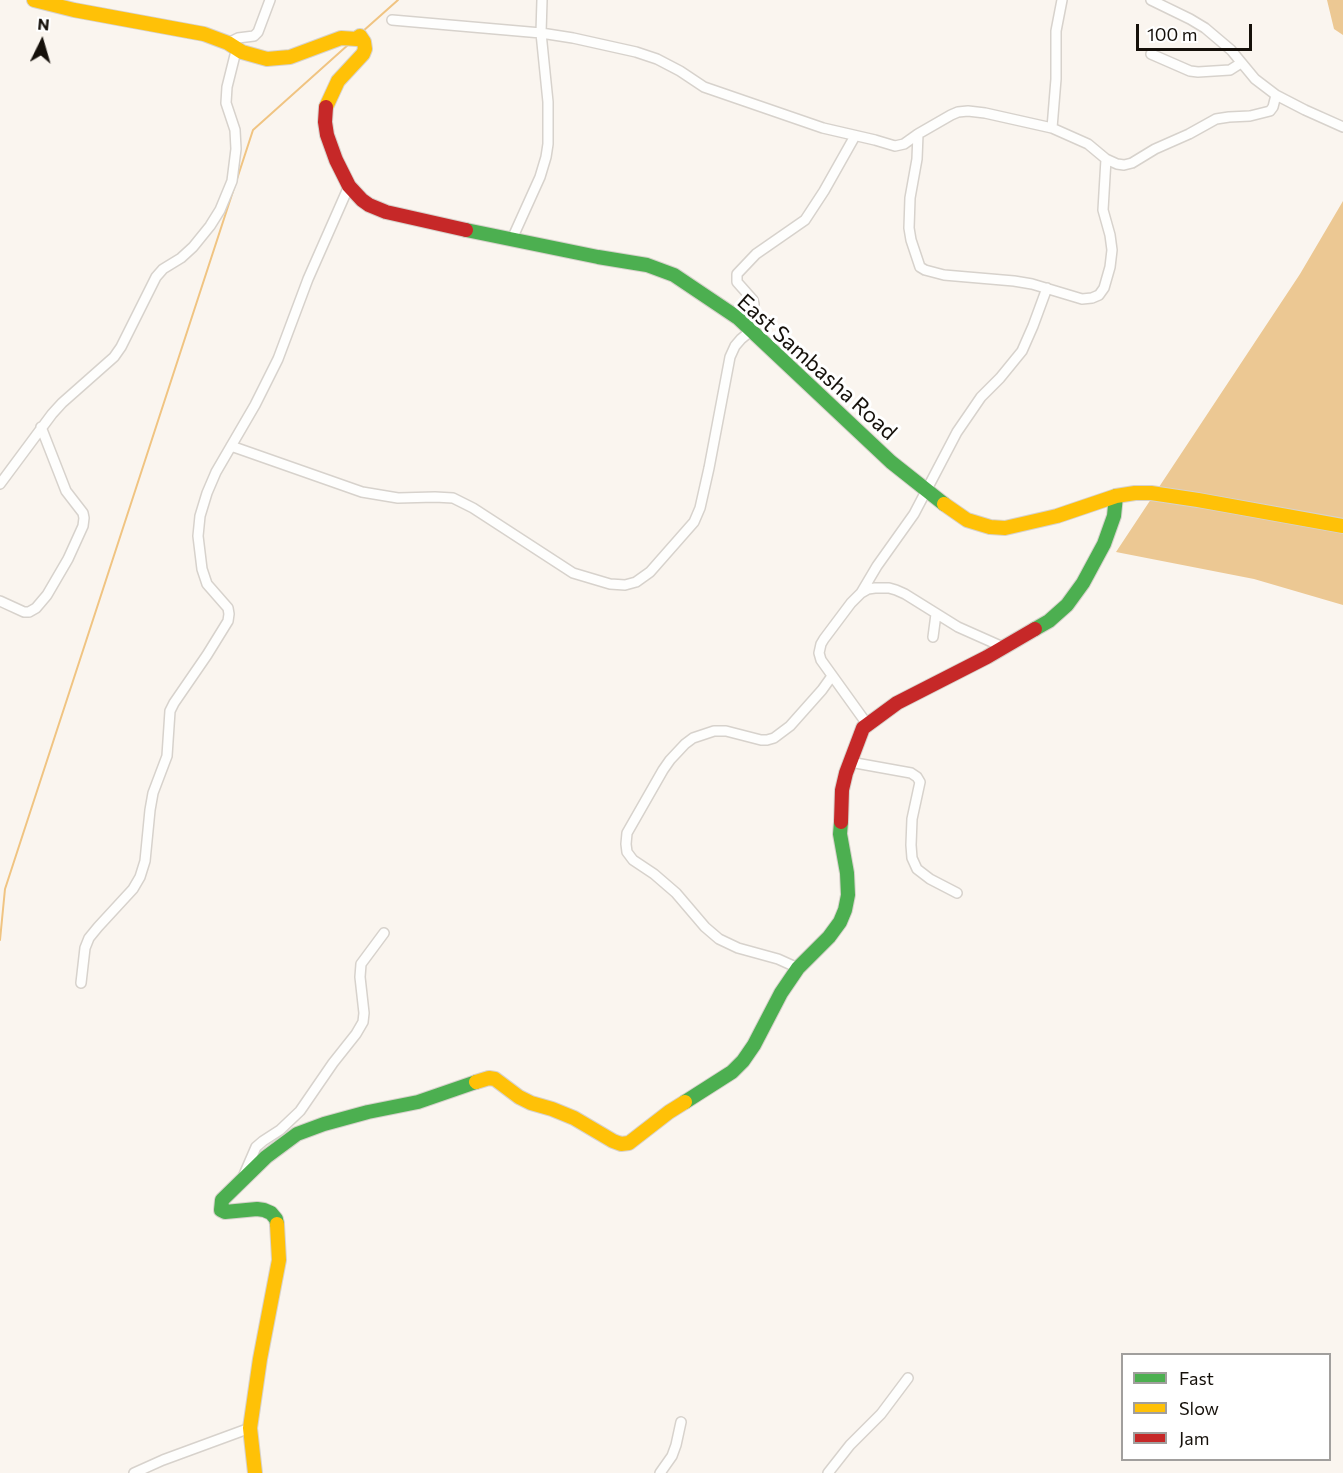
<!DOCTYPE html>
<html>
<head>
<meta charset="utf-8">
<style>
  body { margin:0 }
  #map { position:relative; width:1343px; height:1473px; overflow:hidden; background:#faf5ef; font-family:Commissioner,sans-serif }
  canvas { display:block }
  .legend { position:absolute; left:1121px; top:1353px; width:210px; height:108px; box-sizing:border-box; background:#fff; border:2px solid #a19f9d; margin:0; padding:8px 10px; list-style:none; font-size:18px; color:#15100a }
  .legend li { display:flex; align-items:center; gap:12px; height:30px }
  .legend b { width:30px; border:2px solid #a19f9d }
  .north { position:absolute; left:12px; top:12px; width:60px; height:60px; -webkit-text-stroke:4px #fff; paint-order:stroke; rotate:5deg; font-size:16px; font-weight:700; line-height:24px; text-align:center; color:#15100a }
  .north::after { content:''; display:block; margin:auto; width:21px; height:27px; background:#15100a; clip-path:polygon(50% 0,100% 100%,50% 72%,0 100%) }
  .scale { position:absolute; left:1136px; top:24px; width:116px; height:27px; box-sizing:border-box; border:3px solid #15100a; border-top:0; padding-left:8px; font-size:18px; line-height:21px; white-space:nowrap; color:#15100a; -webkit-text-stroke:4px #fff; paint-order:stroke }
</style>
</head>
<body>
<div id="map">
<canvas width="1343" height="1473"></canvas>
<ul class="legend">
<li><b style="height:8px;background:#4caf50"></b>Fast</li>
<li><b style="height:8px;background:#ffc107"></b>Slow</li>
<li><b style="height:8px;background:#c62828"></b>Jam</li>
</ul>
<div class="north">N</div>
<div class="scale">100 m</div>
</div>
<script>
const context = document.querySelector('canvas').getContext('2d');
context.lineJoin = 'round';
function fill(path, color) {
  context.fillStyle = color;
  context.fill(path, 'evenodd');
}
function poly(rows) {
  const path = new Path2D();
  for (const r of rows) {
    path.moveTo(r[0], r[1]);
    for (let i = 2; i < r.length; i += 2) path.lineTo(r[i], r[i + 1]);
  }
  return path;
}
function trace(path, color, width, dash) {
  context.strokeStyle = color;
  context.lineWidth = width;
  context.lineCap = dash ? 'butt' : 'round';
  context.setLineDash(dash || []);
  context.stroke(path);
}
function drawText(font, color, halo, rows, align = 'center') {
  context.font = font + ' Commissioner,sans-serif';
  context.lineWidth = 6;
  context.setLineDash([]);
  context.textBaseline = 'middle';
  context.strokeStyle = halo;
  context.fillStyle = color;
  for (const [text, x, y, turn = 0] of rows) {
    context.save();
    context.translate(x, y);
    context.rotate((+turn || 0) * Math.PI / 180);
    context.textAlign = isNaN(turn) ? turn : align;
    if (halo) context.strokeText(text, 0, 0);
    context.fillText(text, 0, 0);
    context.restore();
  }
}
const forest = poly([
  [1327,0,1343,0,1343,35,1334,29],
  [1343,201,1343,605,1254,579,1116,552,1300,274]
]);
const stream = poly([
  [362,32,398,0],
  [0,940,5,889,253,130,349,44]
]);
const street = poly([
  [1151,0,1190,19,1205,28,1231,50,1255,79,1276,95,1305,110,1343,127],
  [392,20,541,33,573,38,636,52,657,59,680,71,704,87,823,128,875,140,895,146,904,144,918,134,951,115,958,112,968,111,985,113,1052,128,1088,144,1106,159,1117,164,1124,165,1132,163,1155,149,1189,134,1216,119,1229,117,1250,116,1270,111,1273,107,1276,95],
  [228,43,238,38,254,36,258,32,270,0],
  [1151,54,1190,71,1198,72,1230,70,1241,63],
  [1052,128,1056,79,1056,31,1062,0],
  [918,134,917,159,910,198,909,228,911,240,920,267,925,270,944,275,1014,281,1032,284,1082,299,1092,298,1099,295,1104,288,1110,267,1112,250,1110,235,1103,210,1106,159],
  [512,239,540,177,546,157,548,144,548,102,541,33,542,0],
  [738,318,753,307,754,304,753,300,737,282,737,274,756,254,805,220,824,191,855,136],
  [231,446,362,492,398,498,435,497,453,498,473,508,573,573,610,584,625,585,636,582,650,572,694,522,700,508,709,468,730,357,735,346,741,339,752,330],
  [0,484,52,414,62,403,114,357,121,347,156,277,163,269,181,258,193,247,210,226,220,210,232,181,236,149,235,130,226,103,227,87,235,55,242,52],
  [861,593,877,566,914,514,957,432,968,416,981,397,1000,378,1022,351,1033,326,1047,288],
  [0,601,24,612,29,612,36,608,47,595,68,559,83,526,84,518,83,513,66,491,41,427],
  [933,637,936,614],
  [867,724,821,660,819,653,821,644,824,639,851,603,861,593,868,589,875,588,889,588,896,590,905,594,958,627,1003,647],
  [850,762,911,773,917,777,920,782,912,819,911,845,912,858,917,869,930,879,957,893],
  [798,968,778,959,738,948,719,939,705,927,676,893,654,874,633,860,627,852,626,844,627,833,663,770,670,760,685,744,693,738,714,731,726,731,761,740,767,740,774,738,790,726,822,690,832,676],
  [81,983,85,948,89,938,98,927,133,889,140,877,145,861,150,810,153,793,167,756,170,711,174,703,207,655,228,621,229,614,228,608,207,584,202,569,198,536,200,516,207,493,216,472,255,405,278,359,308,279,349,186],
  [243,1177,256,1147,263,1141,280,1130,300,1111,333,1063,356,1034,363,1022,364,1013,360,977,361,964,384,933],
  [134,1473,163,1460,250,1428],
  [660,1473,672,1456,676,1445,681,1422],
  [828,1473,850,1445,881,1414,908,1378]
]);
const fast = poly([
  [466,230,598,257,647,265,674,275,738,318,891,462,944,504],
  [1035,629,1049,621,1067,605,1083,583,1104,544,1114,516,1116,496],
  [685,1102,732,1072,743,1061,754,1045,781,993,798,968,829,937,840,922,845,910,848,895,847,873,840,834,841,822],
  [277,1224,276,1219,271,1213,264,1210,257,1209,225,1212,221,1210,222,1200,266,1157,297,1134,324,1124,368,1112,418,1102,476,1082]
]);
const slow = poly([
  [34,0,74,10,204,34,228,43,242,52,267,59,290,57,341,38,357,39,360,36,364,42,365,49,363,54,338,81,326,107],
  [944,504,967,520,990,527,1005,528,1057,516,1116,496,1135,493,1151,493,1198,500,1343,526],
  [476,1082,489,1078,495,1079,519,1097,531,1103,552,1109,574,1118,613,1141,621,1144,629,1143,669,1112,685,1102],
  [255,1473,250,1428,260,1359,279,1260,277,1224]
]);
const jam = poly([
  [326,107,325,122,327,135,336,160,349,186,362,200,369,205,386,212,466,230],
  [841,822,842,790,846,773,863,728,897,703,987,657,1035,629]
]);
const streetNames = [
  ["East Sambasha Road",817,367,42]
];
fill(forest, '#ecc893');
trace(stream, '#f0c482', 2);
trace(street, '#d7d2cc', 12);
trace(fast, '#d7d2cc', 16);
trace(slow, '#d7d2cc', 16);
trace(jam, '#d7d2cc', 16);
trace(street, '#fefefd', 9);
trace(fast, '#4caf50', 14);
trace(slow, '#ffc107', 14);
trace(jam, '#c62828', 14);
drawText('22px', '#15100a', '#fff', streetNames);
</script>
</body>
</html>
